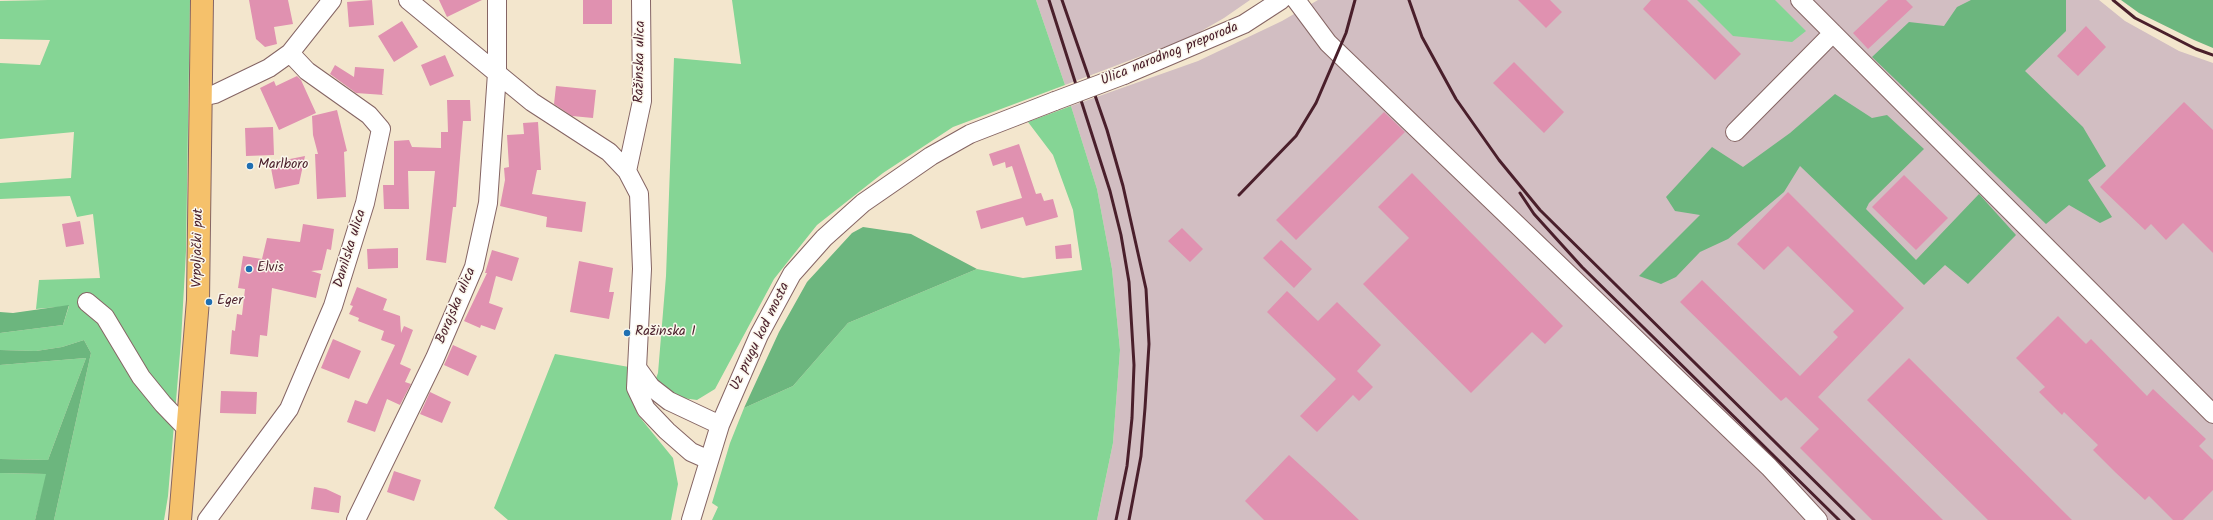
<!DOCTYPE html>
<html>
<head>
<meta charset="utf-8">
<style>
  body { margin:0 }
  canvas { display:block; background:#f3e6cd }
</style>
</head>
<body>
<canvas width="2213" height="520"></canvas>
<script>
const context = document.querySelector('canvas').getContext('2d');
context.lineJoin = 'round';
function fill(path, color) {
  context.fillStyle = color;
  context.fill(path, 'evenodd');
}
function poly(rows) {
  const path = new Path2D();
  for (const r of rows) {
    path.moveTo(r[0], r[1]);
    for (let i = 2; i < r.length; i += 2) path.lineTo(r[i], r[i + 1]);
  }
  return path;
}
function trace(path, color, width, dash) {
  context.strokeStyle = color;
  context.lineWidth = width;
  context.lineCap = dash ? 'butt' : 'round';
  context.setLineDash(dash || []);
  context.stroke(path);
}
function drawText(font, color, halo, rows, align = 'center') {
  context.font = font + ' Kalam,sans-serif';
  context.lineWidth = 3;
  context.setLineDash([]);
  context.textBaseline = 'middle';
  context.strokeStyle = halo;
  context.fillStyle = color;
  for (const [text, x, y, turn = 0] of rows) {
    context.save();
    context.translate(x, y);
    context.rotate((+turn || 0) * Math.PI / 180);
    context.textAlign = isNaN(turn) ? turn : align;
    if (halo) context.strokeText(text, 0, 0);
    context.fillText(text, 0, 0);
    context.restore();
  }
}
const industrial = poly([
  [1036,0,1250,0,1224,18,1191,37,1065,85],
  [1318,0,2099,0,2125,21,2179,51,2213,63,2213,520,1097,520,1113,443,1120,350,1112,269,1097,189,1071,106,1198,61,1282,21]
]);
const green = poly([
  [48,0,190,0,186,251,181,341,168,496,164,520,54,520,91,353,84,340,62,347,36,351,0,350,0,333,63,325,69,306,36,309,39,280,100,278,93,214,77,217,70,196,0,199,0,183,71,178,74,132,0,139,0,63,40,65,50,40,0,39,0,1],
  [732,0,1036,0,1065,85,953,127,883,173,817,225,774,279,715,389,697,400,675,397,655,381,658,373,666,276,674,58,741,64],
  [1697,0,1775,0,1806,31,1792,42,1733,36],
  [1071,106,1097,189,1112,269,1120,350,1113,443,1097,520,712,520,718,507,712,503,730,443,744,408,793,386,848,323,977,269,1023,278,1082,270,1073,210,1053,155,1028,122],
  [555,354,629,367,631,397,638,415,673,458,678,484,671,520,508,520,494,508],
  [86,358,48,460,0,459,0,365],
  [0,473,47,474,35,520,0,520]
]);
const forest = poly([
  [1971,0,2066,0,2066,31,2025,71,2083,127,2106,166,2088,180,2112,217,2100,223,2069,205,2046,224,1872,57,1909,22,1944,26,1957,7],
  [2121,0,2213,0,2213,48,2194,40,2139,13],
  [1835,94,1872,118,1887,115,1924,149,1869,203,1866,209,1916,260,1979,194,2016,235,1968,284,1945,265,1924,285,1800,166,1784,192,1728,239,1700,252,1676,277,1661,284,1639,276,1700,215,1675,211,1666,197,1712,147,1743,167,1790,133],
  [863,227,911,234,977,269,848,323,793,386,744,408,779,332,807,282,852,233],
  [69,305,63,325,0,333,0,312,13,313],
  [84,340,91,353,54,520,35,520,46,474,0,473,0,459,48,460,86,358,0,365,0,350,36,351,62,347]
]);
const building = poly([
  [249,0,288,0,293,24,274,27,277,44,265,47,256,39],
  [372,0,374,25,349,27,347,2],
  [439,0,482,0,447,17],
  [583,0,612,0,612,24,583,24],
  [1518,0,1550,0,1562,12,1546,28],
  [1651,0,1687,0,1741,54,1715,80,1643,9],
  [1888,0,1906,0,1913,7,1868,49,1853,33],
  [402,21,418,47,394,62,378,36],
  [2086,26,2106,47,2078,76,2057,56],
  [445,55,454,76,430,86,421,65],
  [1514,62,1564,112,1544,133,1493,83],
  [335,65,354,77,355,67,384,69,382,94,384,95,356,93,330,74],
  [297,76,301,80,316,113,279,130,260,88,274,81,276,86],
  [556,86,596,90,593,118,572,116,554,104],
  [447,100,470,100,471,121,463,121,456,207,453,207,446,263,426,260,435,171,408,171,409,209,384,209,383,185,394,185,394,141,409,140,412,147,441,148,441,132,448,132],
  [2184,102,2213,130,2213,253,2183,223,2166,240,2151,224,2145,230,2100,187],
  [337,110,347,151,344,152,346,197,317,199,315,154,318,154,313,135,312,116],
  [1384,112,1405,132,1296,240,1276,220],
  [538,122,541,170,537,170,532,194,586,202,582,232,546,227,547,217,500,206,505,180,504,168,509,167,507,135,524,134,523,123],
  [273,127,274,155,246,156,245,128],
  [1019,144,1036,194,1041,193,1044,201,1053,199,1058,217,1026,226,1023,217,981,229,976,211,1022,198,1012,166,1006,168,1005,162,993,166,989,154],
  [305,156,299,184,275,189,270,163],
  [1412,173,1563,326,1545,344,1532,332,1471,393,1363,284,1409,238,1378,207],
  [1904,175,1948,218,1916,250,1872,207],
  [1788,192,1904,308,1818,397,1943,520,1872,520,1800,448,1819,429,1786,397,1781,401,1680,302,1702,280,1800,376,1838,337,1833,332,1854,311,1788,246,1764,270,1737,244],
  [80,221,84,244,66,247,62,224],
  [303,224,334,229,331,250,327,249,322,270,311,271,321,274,316,298,272,288,267,336,260,335,258,357,230,354,232,330,235,331,237,314,242,315,245,289,238,288,243,256,262,259,267,238,300,242],
  [1182,228,1203,249,1190,262,1168,241],
  [1281,240,1312,269,1294,288,1263,258],
  [1071,244,1072,258,1056,259,1055,246],
  [398,248,398,268,368,269,367,249],
  [492,250,519,258,512,281,496,276,489,303,503,308,495,330,481,325,480,328,464,321,487,273,485,273],
  [579,261,613,268,609,292,614,292,609,319,570,312],
  [357,287,387,299,383,310,400,316,401,333,404,326,413,330,400,364,411,369,405,382,411,384,400,405,387,399,375,432,347,422,355,400,367,404,395,345,381,340,384,331,358,321,359,318,349,314,353,306,350,305],
  [1287,291,1318,321,1337,302,1381,345,1357,371,1373,387,1359,401,1353,395,1317,432,1300,416,1336,379,1267,312],
  [2058,316,2086,344,2091,339,2147,396,2153,389,2206,439,2199,446,2213,460,2213,490,2183,520,2173,520,2149,496,2145,500,2115,472,2093,450,2098,445,2064,412,2062,415,2039,392,2045,387,2016,358],
  [333,339,361,351,349,379,321,368],
  [453,345,477,356,468,376,444,365],
  [1909,358,2072,520,1988,520,1867,400],
  [221,391,257,392,256,414,220,413],
  [430,392,451,402,442,423,420,414],
  [1289,455,1322,485,1359,520,1264,520,1245,501],
  [394,471,421,480,414,501,387,492],
  [314,487,326,489,341,496,339,513,311,509]
]);
const minor = poly([
  [408,0,532,102,609,152,627,171,639,194,642,269,636,388,646,409,667,431,691,452,709,460],
  [1296,0,1328,43,1769,467,1818,520],
  [1800,0,2213,414],
  [1124,75,1244,24,1281,0],
  [201,97,215,94,269,68,290,53,332,0],
  [1735,132,1833,33],
  [627,171,642,101,641,0],
  [87,302,105,317,141,377,163,404,188,430],
  [638,369,651,387,669,401,720,425],
  [207,520,289,409,333,306,365,203,381,129,369,115,307,71,290,53],
  [356,520,435,358,474,267,488,203,497,73,497,0],
  [691,520,720,425,759,335,792,274,824,238,863,203,931,156,970,134,1055,101]
]);
const major = poly([
  [180,520,198,300,202,0]
]);
const rail = poly([
  [1049,0,1110,191,1121,235,1129,282,1134,365,1132,418,1127,466,1116,520],
  [1062,0,1107,130,1123,186,1146,289,1149,344,1145,408,1141,456,1129,520],
  [1409,0,1422,37,1456,99,1499,160,1540,210,1854,520],
  [2113,0,2135,18,2196,49,2213,55],
  [1520,193,1534,214,1582,267,1839,520],
  [1239,195,1296,136,1316,103,1346,33,1355,0]
]);
const minorBridge = poly([
  [1055,101,1124,75]
]);
const markers = [
  [250,166,4,"#1f6fb2"],
  [249,269,4,"#1f6fb2"],
  [209,302,4,"#1f6fb2"],
  [627,333,4,"#1f6fb2"]
];
const streetNames = [
  ["Ulica narodnog preporoda",1170,55,-22],
  ["Ražinska ulica",641,62,-89],
  ["Vrpoljački put",199,248,-89],
  ["Danilska ulica",351,249,-73],
  ["Borajska ulica",457,306,-67],
  ["Uz prugu kod mosta",761,337,-64]
];
const poiNames = [
  ["Marlboro",258,166],
  ["Elvis",257,269],
  ["Eger",217,302],
  ["Ražinska I",635,333]
];
fill(industrial, '#d2bec2');
fill(green, '#85d595');
fill(forest, '#6cb67e');
fill(building, '#e091b0');
trace(minor, '#856564', 20);
trace(major, '#856564', 24);
trace(minor, '#fff', 18);
trace(major, '#f5c16b', 22);
trace(rail, '#4a1f2b', 3);
trace(minorBridge, '#856564', 20, []);
trace(minorBridge, '#fff', 18);
for (const [x, y, r, color] of markers) {
  const dot = new Path2D();
  dot.arc(x, y, r, 0, 2 * Math.PI);
  context.fillStyle = color;
  context.fill(dot);
  trace(dot, '#fbf7ec', 1.5);
}
drawText('14px', '#4a1f2b', '#fbf7ec', streetNames);
drawText('14px', '#4a1f2b', '#fbf7ec', poiNames, 'left');
</script>
</body>
</html>
